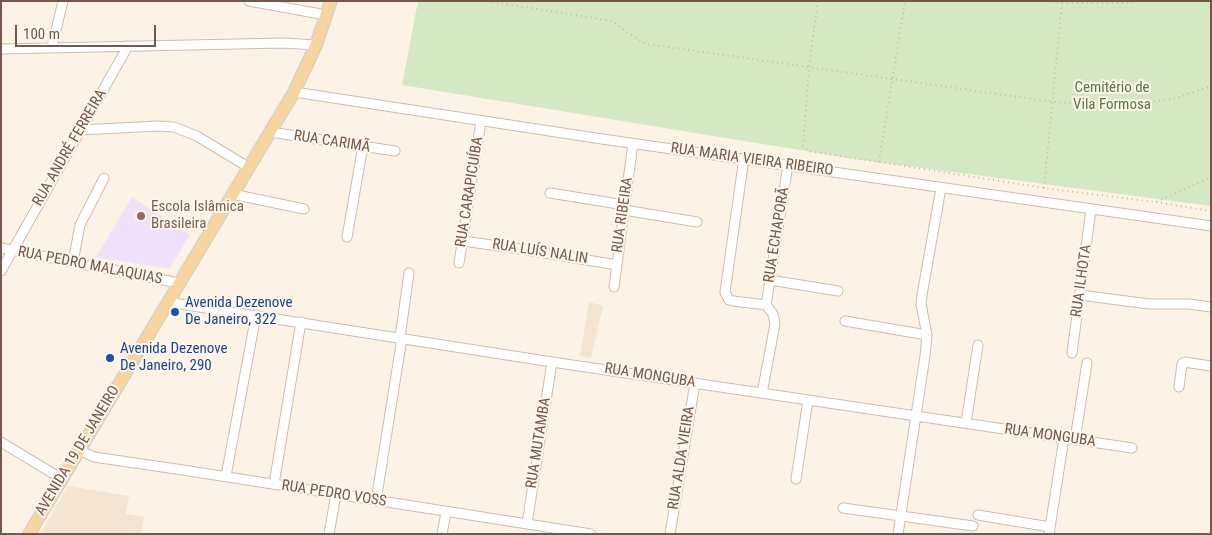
<!DOCTYPE html>
<html>
<head>
<meta charset="utf-8">
<style>
  body { margin:0 }
  #map { position:relative; width:1212px; height:535px; overflow:hidden; background:#fcf2e5; font-family:"Roboto Condensed",sans-serif }
  canvas { display:block }
  .frame { position:absolute; inset:0; border:2px solid #74584b; pointer-events:none }
  .scale { position:absolute; left:15px; top:25px; width:141px; height:22px; box-sizing:border-box; border:2px solid #74584b; border-top:0; padding-left:6px; font-size:15px; line-height:18px; white-space:nowrap; color:#74584b; -webkit-text-stroke:4px #fff6eb; paint-order:stroke }
</style>
</head>
<body>
<div id="map">
<canvas width="1212" height="535"></canvas>
<div class="frame"></div>
<div class="scale">100 m</div>
</div>
<script>
const context = document.querySelector('canvas').getContext('2d');
context.lineJoin = 'round';
function fill(path, color) {
  context.fillStyle = color;
  context.fill(path, 'evenodd');
}
function poly(rows) {
  const path = new Path2D();
  for (const r of rows) {
    path.moveTo(r[0], r[1]);
    for (let i = 2; i < r.length; i += 2) path.lineTo(r[i], r[i + 1]);
  }
  return path;
}
function trace(path, color, width, dash) {
  context.strokeStyle = color;
  context.lineWidth = width;
  context.lineCap = dash ? 'butt' : 'round';
  context.setLineDash(dash || []);
  context.stroke(path);
}
function drawText(font, color, halo, rows, align = 'center') {
  context.font = font + ' "Roboto Condensed",sans-serif';
  context.lineWidth = 4;
  context.setLineDash([]);
  context.textBaseline = 'middle';
  context.strokeStyle = halo;
  context.fillStyle = color;
  for (const [text, x, y, turn = 0] of rows) {
    context.save();
    context.translate(x, y);
    context.rotate((+turn || 0) * Math.PI / 180);
    context.textAlign = isNaN(turn) ? turn : align;
    if (halo) context.strokeText(text, 0, 0);
    context.fillText(text, 0, 0);
    context.restore();
  }
}
const residential = poly([
  [589,302,603,306,591,358,580,356],
  [68,486,129,496,126,514,144,517,141,534,40,534]
]);
const education = poly([
  [132,197,190,235,169,269,96,257]
]);
const green = poly([
  [418,1,1211,1,1211,206,854,159,402,85]
]);
const path = poly([
  [487,1,612,21,634,37,647,44,1054,102,1120,106,1177,98,1211,86],
  [818,1,809,67,803,146,809,151,1044,188,1156,202,1211,177],
  [1047,1,1062,3,1130,3,1136,1],
  [879,162,905,1],
  [1044,188,1062,3],
  [1156,202,1211,211]
]);
const minor = poly([
  [249,1,326,15],
  [52,47,63,1],
  [1,49,284,43,316,45],
  [294,92,602,139,1211,226],
  [80,130,158,126,174,127,197,136,248,167],
  [270,132,395,151],
  [744,158,725,292,729,300,733,301,766,305],
  [550,193,625,205],
  [232,194,304,209],
  [624,210,697,222],
  [347,237,363,146],
  [463,241,527,250,617,265],
  [1,248,179,283],
  [73,262,80,225,104,178],
  [459,263,481,121],
  [1,271,128,46],
  [770,280,838,291],
  [614,287,633,143],
  [1080,295,1149,304,1189,304,1211,307],
  [167,302,552,362,1132,448],
  [766,305,788,165],
  [845,321,927,335],
  [400,337,409,273],
  [1072,353,1091,209],
  [1179,387,1182,364,1184,362,1211,366],
  [762,393,775,324,773,314,766,305],
  [966,423,978,345],
  [1075,440,1087,363],
  [1,442,62,479],
  [79,450,94,457,183,470,591,534],
  [226,476,256,315],
  [796,479,808,400],
  [274,484,301,322],
  [376,501,402,338],
  [843,508,973,526],
  [978,515,1050,527],
  [527,524,552,362],
  [329,534,336,494],
  [442,534,446,512],
  [670,534,695,383],
  [898,534,925,356,927,335,921,304,922,295,941,188],
  [1049,534,1064,438]
]);
const major = poly([
  [29,534,294,92,316,45,331,1]
]);
const markers = [
  [141,216,5,"#8d6e63"],
  [175,312,5,"#1a4fb4"],
  [110,358,5,"#1a4fb4"]
];
const parkNames = [
  ["Cemitério de",1112,88],
  ["Vila Formosa",1112,105]
];
const streetNames = [
  ["RUA CARIMÃ",332,142,9],
  ["RUA ANDRÉ FERREIRA",70,148,-60],
  ["RUA MARIA VIEIRA RIBEIRO",752,160,8],
  ["RUA CARAPICUÍBA",470,192,-81],
  ["RUA RIBEIRA",623,215,-82],
  ["RUA ECHAPORÃ",777,235,-81],
  ["RUA LUÍS NALIN",540,252,9],
  ["RUA PEDRO MALAQUIAS",90,266,11],
  ["RUA ILHOTA",1082,281,-82],
  ["RUA MONGUBA",650,376,9],
  ["RUA MONGUBA",1050,436,8],
  ["RUA MUTAMBA",539,443,-81],
  ["AVENIDA 19 DE JANEIRO",78,451,-59],
  ["RUA ALDA VIEIRA",682,458,-81],
  ["RUA PEDRO VOSS",334,494,9]
];
const educationNames = [
  ["Escola Islâmica",151,207],
  ["Brasileira",151,224]
];
const transitNames = [
  ["Avenida Dezenove",185,303],
  ["De Janeiro, 322",185,320],
  ["Avenida Dezenove",120,349],
  ["De Janeiro, 290",120,366]
];
fill(residential, '#f3e4d3');
fill(education, '#efe1f8');
fill(green, '#d4e9c3');
trace(minor, '#cfbcae', 11);
trace(major, '#d8d0cd', 14);
trace(path, '#d5b3a0', 2, [1, 4]);
trace(minor, '#fff', 9);
trace(major, '#f8d49f', 11);
for (const [x, y, r, color] of markers) {
  const dot = new Path2D();
  dot.arc(x, y, r, 0, 2 * Math.PI);
  context.fillStyle = color;
  context.fill(dot);
  trace(dot, '#fff6eb', 2);
}
drawText('15px', '#547942', '#fff6eb', parkNames);
drawText('15px', '#74584b', '#fff6eb', streetNames);
drawText('15px', '#785e54', '#fff6eb', educationNames, 'left');
drawText('15px', '#164399', '#fff6eb', transitNames, 'left');
</script>
</body>
</html>
